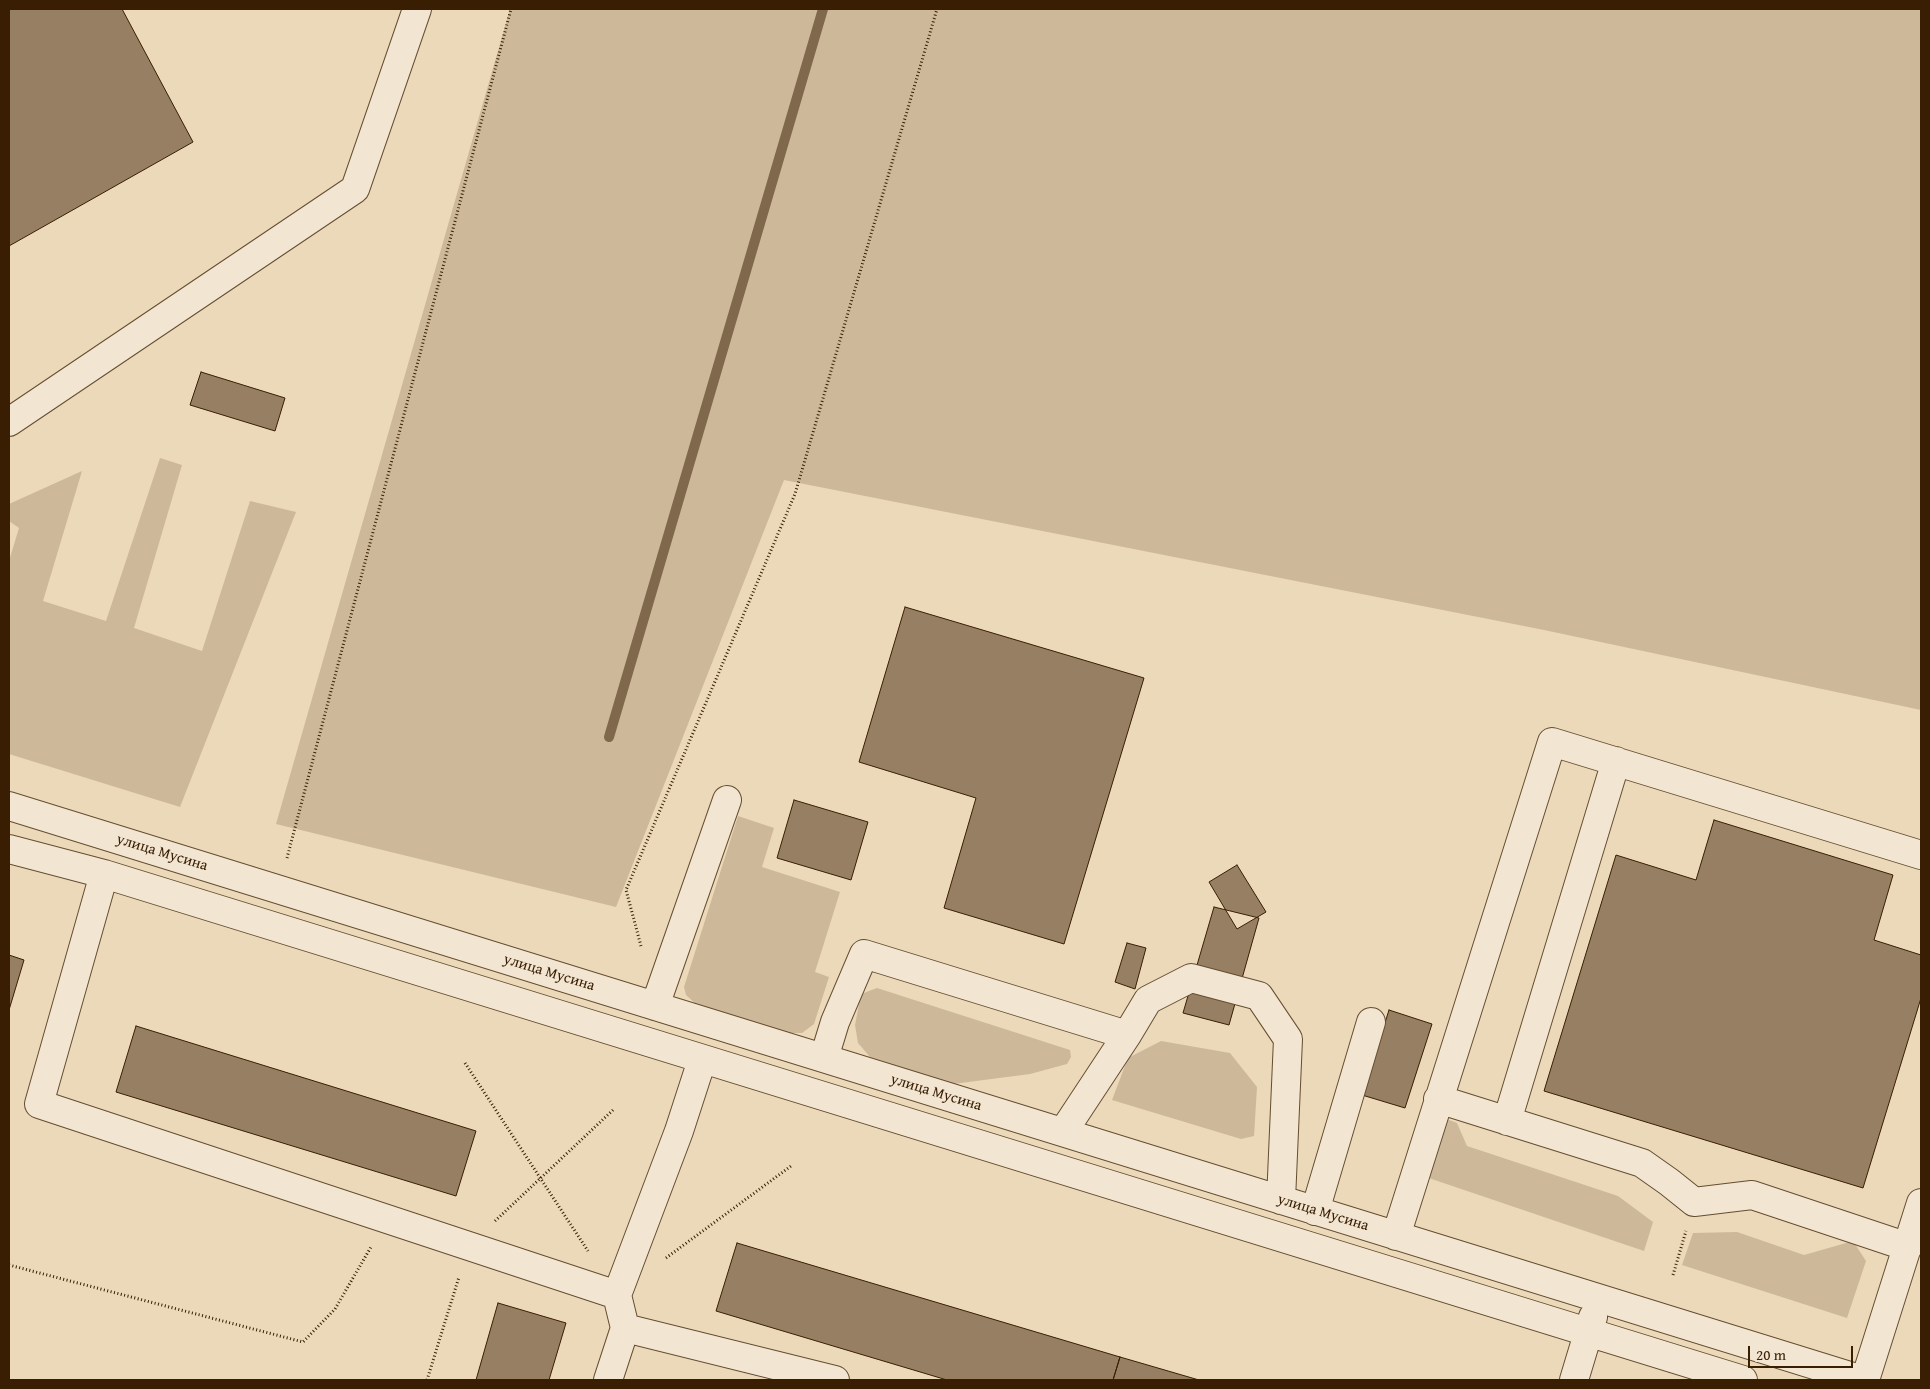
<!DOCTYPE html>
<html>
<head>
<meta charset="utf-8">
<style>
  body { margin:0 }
  #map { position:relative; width:1930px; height:1389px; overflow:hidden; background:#ebd9b9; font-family:"Gentium Book Plus",serif }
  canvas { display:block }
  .frame { position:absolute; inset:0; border:10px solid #391e04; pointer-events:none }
  .scale { position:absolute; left:1748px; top:1346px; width:105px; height:22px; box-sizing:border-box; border:2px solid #391e04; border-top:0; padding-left:6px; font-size:15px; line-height:18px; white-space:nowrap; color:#391e04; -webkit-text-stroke:4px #f2e6d2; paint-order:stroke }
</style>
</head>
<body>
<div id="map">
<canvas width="1930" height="1389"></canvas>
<div class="frame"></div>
<div class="scale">20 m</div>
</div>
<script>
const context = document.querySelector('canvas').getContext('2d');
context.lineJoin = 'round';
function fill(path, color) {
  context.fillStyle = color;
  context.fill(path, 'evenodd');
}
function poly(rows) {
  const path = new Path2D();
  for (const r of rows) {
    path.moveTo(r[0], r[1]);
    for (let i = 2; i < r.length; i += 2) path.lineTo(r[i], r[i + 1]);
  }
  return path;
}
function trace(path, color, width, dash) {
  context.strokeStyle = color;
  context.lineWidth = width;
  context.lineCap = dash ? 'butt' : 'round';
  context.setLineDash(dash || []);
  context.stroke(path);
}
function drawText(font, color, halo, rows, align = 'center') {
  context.font = font + ' "Gentium Book Plus",serif';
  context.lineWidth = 4.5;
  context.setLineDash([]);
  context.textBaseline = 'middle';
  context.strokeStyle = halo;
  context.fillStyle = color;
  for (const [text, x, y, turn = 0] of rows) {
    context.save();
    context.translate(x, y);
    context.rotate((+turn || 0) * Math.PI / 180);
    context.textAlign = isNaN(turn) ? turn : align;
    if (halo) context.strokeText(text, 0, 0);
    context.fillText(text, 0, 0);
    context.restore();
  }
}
const green = poly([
  [510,9,1921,9,1921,710,1544,630,784,480,616,907,276,824],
  [160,458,182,465,134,628,202,651,250,501,296,512,180,807,9,754,9,561,19,528,9,521,9,504,82,471,43,601,106,621],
  [738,816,774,828,762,867,840,892,815,972,829,977,814,1024,802,1033,781,1033,697,1005,686,995,684,987],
  [877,988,1070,1050,1071,1057,1067,1064,1030,1074,953,1084,870,1057,858,1043,855,1025,861,994],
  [1161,1041,1230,1053,1257,1087,1254,1136,1241,1139,1112,1100,1128,1058],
  [1444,1118,1457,1123,1467,1146,1618,1196,1653,1222,1644,1251,1417,1174],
  [1737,1232,1804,1255,1853,1241,1866,1261,1847,1318,1682,1265,1693,1233]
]);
const stream = poly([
  [609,737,823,9]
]);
const building = poly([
  [9,9,122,9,193,142,9,246,9,9],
  [201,372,285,398,275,431,190,405,201,372],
  [905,607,1144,678,1064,944,944,908,976,798,859,762,905,607],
  [794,800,868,822,851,880,777,858,794,800],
  [1714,820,1893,875,1874,940,1921,955,1921,998,1863,1188,1544,1091,1616,855,1696,880,1714,820],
  [1237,865,1266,912,1237,929,1209,882,1237,865],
  [1214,907,1259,918,1229,1025,1183,1013,1214,907],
  [1127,943,1146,948,1135,989,1115,982,1127,943],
  [9,955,24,960,9,1010,9,955],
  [1389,1010,1432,1024,1405,1108,1362,1095,1389,1010],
  [136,1026,476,1131,456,1196,116,1092,136,1026],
  [737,1243,1120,1357,1113,1380,947,1380,716,1311,737,1243],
  [498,1303,566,1323,549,1380,476,1380,498,1303],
  [1120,1357,1199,1380,1113,1380,1120,1357]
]);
const path = poly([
  [287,858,511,9],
  [641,946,626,890,795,494,937,9],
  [465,1063,588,1251],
  [495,1221,613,1110],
  [666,1258,791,1166],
  [9,1265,303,1342,335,1309,371,1247],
  [1673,1275,1686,1231],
  [427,1380,459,1277]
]);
const minor = poly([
  [9,422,355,189,417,9],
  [9,806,1863,1380],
  [9,849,104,874,1743,1380],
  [104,874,39,1104,617,1295],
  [655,1006,727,800],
  [824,1058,835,1022,864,954,1127,1035],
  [1438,1099,1642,1163,1669,1182,1694,1202,1752,1195,1908,1247],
  [1507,1121,1616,761],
  [1063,1132,1127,1035,1148,1000,1191,978,1259,996,1288,1039,1281,1200],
  [1315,1211,1371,1022],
  [1396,1236,1552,742,1921,855],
  [625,1328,835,1380],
  [608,1380,625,1328,617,1295,679,1131,702,1060],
  [1574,1380,1593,1317],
  [1865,1380,1921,1203]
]);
const streetNames = [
  ["улица Мусина",162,853,17],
  ["улица Мусина",549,973,17],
  ["улица Мусина",936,1093,17],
  ["улица Мусина",1323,1213,17]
];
fill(green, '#cdb99a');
trace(stream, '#7f684b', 10);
fill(building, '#967f62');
trace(building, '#391e04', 1);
trace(minor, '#664d31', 30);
trace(path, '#391e04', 3, [1, 2.5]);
trace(minor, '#f2e6d2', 28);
drawText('15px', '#391e04', '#f2e6d2', streetNames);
</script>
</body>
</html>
